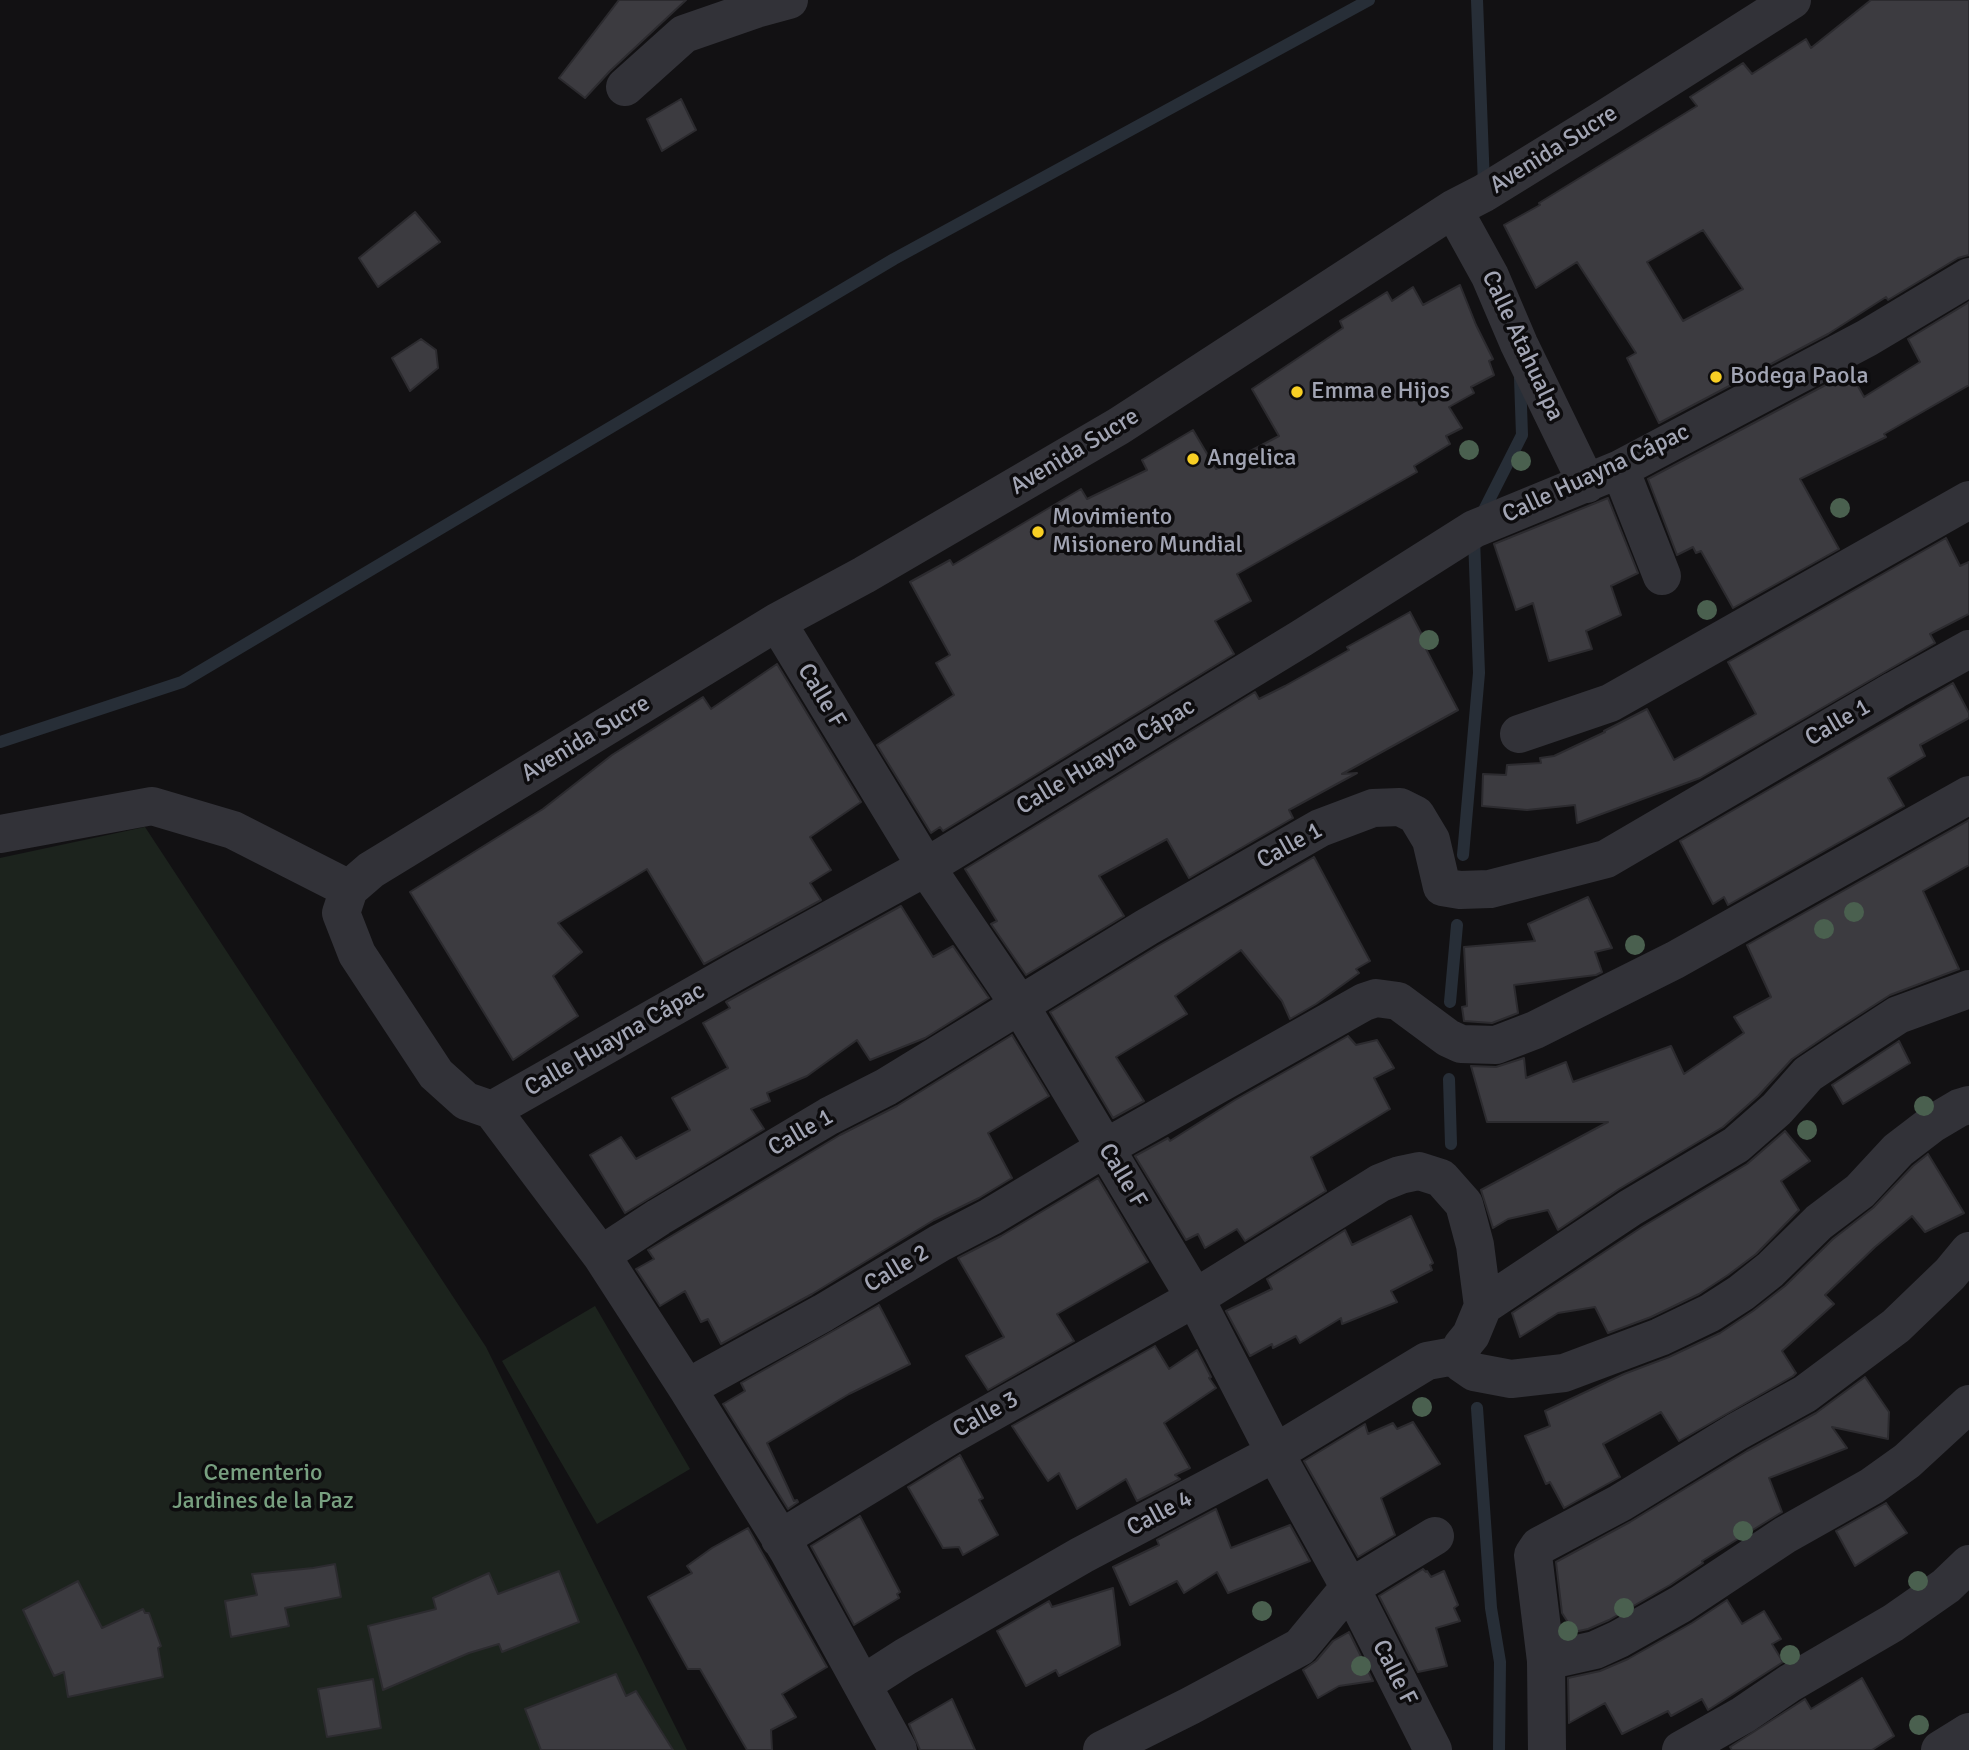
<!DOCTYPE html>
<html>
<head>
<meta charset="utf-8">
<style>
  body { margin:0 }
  canvas { display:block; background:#121113 }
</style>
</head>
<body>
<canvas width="1969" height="1750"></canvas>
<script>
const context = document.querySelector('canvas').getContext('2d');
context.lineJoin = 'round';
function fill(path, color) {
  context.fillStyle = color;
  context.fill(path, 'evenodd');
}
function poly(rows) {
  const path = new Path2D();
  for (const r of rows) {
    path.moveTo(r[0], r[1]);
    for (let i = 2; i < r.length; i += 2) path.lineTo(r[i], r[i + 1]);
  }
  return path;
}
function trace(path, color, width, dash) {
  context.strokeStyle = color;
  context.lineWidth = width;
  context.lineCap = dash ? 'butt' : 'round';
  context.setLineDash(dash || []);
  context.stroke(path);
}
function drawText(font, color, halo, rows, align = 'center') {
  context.font = font + ' Signika,sans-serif';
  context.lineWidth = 7;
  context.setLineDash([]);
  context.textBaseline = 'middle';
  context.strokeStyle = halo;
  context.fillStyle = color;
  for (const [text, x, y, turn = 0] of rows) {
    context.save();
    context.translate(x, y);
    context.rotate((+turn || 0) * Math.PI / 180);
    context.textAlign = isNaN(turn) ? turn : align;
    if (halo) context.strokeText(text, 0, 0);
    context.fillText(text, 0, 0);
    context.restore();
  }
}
const green = poly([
  [145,827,486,1347,687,1750,0,1750,0,858],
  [595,1306,690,1469,597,1524,502,1361]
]);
const stream = poly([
  [1477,0,1484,185],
  [1480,518,1522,435,1520,378],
  [0,742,182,682,894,259,1369,0],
  [1463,855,1479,673,1474,538],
  [1450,1002,1457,925],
  [1449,1079,1451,1144],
  [1477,1408,1491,1608,1500,1662,1499,1750]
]);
const building = poly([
  [619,0,686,0,610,71,585,98,559,78,619,0],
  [1871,0,1969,0,1969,255,1958,258,1888,300,1886,297,1828,334,1659,423,1627,358,1636,353,1577,262,1536,288,1504,225,1540,205,1539,203,1697,106,1690,97,1743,63,1752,74,1806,39,1811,48,1871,0],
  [1703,230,1743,289,1683,321,1647,262,1703,230],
  [681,99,696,130,662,151,647,119,681,99],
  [415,212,440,242,378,287,359,258,415,212],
  [1460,285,1476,325,1493,359,1489,361,1494,375,1471,387,1474,393,1449,407,1462,428,1446,436,1450,444,1414,466,1417,472,1237,574,1251,601,1215,621,1234,654,943,831,940,827,931,833,877,745,954,695,936,663,950,655,910,582,950,560,953,565,1081,489,1087,499,1147,470,1142,460,1193,430,1216,469,1279,436,1252,389,1343,328,1340,321,1387,292,1392,301,1413,287,1423,305,1460,285],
  [1969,302,1969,385,1884,434,1886,437,1800,479,1839,549,1733,608,1701,551,1696,553,1693,547,1677,555,1648,479,1850,372,1864,397,1920,362,1908,339,1969,302],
  [421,339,436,350,438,368,410,391,392,358,421,339],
  [1608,498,1638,573,1611,586,1621,615,1586,631,1592,649,1549,661,1533,603,1516,610,1494,544,1608,498],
  [1946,538,1960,566,1969,562,1969,614,1930,634,1935,643,1700,778,1577,823,1575,805,1527,810,1482,806,1483,774,1506,775,1507,765,1541,763,1540,758,1554,756,1605,732,1604,731,1647,709,1674,760,1756,714,1728,662,1946,538],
  [1410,612,1429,648,1426,649,1458,710,1342,774,1357,773,1289,810,1293,818,1189,878,1167,839,1099,876,1124,916,1026,975,991,924,997,921,965,869,1255,692,1259,699,1285,686,1349,650,1347,647,1410,612],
  [777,664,861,802,810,837,831,870,810,883,821,900,704,964,647,869,558,923,582,952,553,976,578,1016,513,1060,410,892,543,809,612,755,703,697,711,709,777,664],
  [1953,683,1969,713,1969,718,1920,745,1925,756,1888,778,1904,806,1728,905,1724,897,1713,904,1680,841,1953,683],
  [1969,820,1969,865,1923,891,1959,969,1890,995,1832,1032,1792,1059,1758,1096,1723,1127,1619,1189,1558,1230,1548,1210,1508,1219,1493,1228,1481,1190,1608,1122,1487,1122,1471,1066,1496,1067,1524,1058,1526,1078,1566,1062,1573,1082,1671,1046,1684,1074,1744,1033,1734,1017,1771,997,1747,945,1969,820],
  [1314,857,1370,961,1356,969,1359,973,1316,1004,1290,1019,1282,1001,1241,950,1175,996,1187,1014,1116,1057,1144,1101,1113,1118,1050,1012,1158,946,1314,857],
  [1588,897,1612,948,1595,952,1602,972,1596,975,1514,985,1518,1013,1492,1023,1464,1021,1462,1007,1467,1006,1464,947,1535,941,1528,924,1588,897],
  [901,906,933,957,953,946,989,998,925,1038,870,1060,857,1040,807,1076,767,1093,770,1101,751,1109,764,1129,625,1213,590,1155,621,1137,636,1159,690,1130,672,1098,728,1068,703,1023,730,1008,726,1002,901,906],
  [1012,1035,1049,1096,988,1133,1012,1178,979,1198,934,1220,812,1294,721,1344,708,1319,701,1322,685,1291,660,1306,636,1269,654,1259,648,1250,840,1135,897,1106,1012,1035],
  [1348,1036,1356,1045,1377,1040,1394,1068,1374,1078,1390,1109,1311,1157,1326,1191,1245,1241,1237,1229,1205,1248,1198,1234,1186,1240,1135,1156,1168,1138,1170,1141,1235,1100,1348,1036],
  [1899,1041,1910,1063,1843,1104,1832,1085,1899,1041],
  [1785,1131,1810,1161,1781,1181,1799,1210,1756,1254,1728,1275,1699,1294,1651,1317,1608,1333,1595,1307,1558,1313,1520,1337,1512,1313,1642,1227,1747,1164,1785,1131],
  [1928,1154,1964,1213,1925,1232,1912,1216,1875,1247,1825,1295,1834,1304,1782,1351,1796,1373,1793,1376,1679,1441,1661,1412,1603,1444,1620,1477,1564,1508,1550,1482,1546,1484,1525,1436,1550,1426,1545,1411,1624,1374,1669,1357,1720,1333,1753,1311,1785,1286,1833,1239,1873,1208,1913,1166,1928,1154],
  [1098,1178,1148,1262,1057,1314,1074,1341,988,1390,966,1356,1004,1337,958,1258,1001,1236,1098,1178],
  [1411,1216,1433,1263,1430,1265,1432,1270,1391,1291,1397,1302,1342,1324,1341,1318,1300,1343,1296,1336,1273,1348,1272,1344,1250,1356,1226,1311,1272,1289,1267,1279,1345,1230,1352,1245,1411,1216],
  [879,1305,910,1364,849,1394,767,1443,794,1501,797,1500,798,1502,788,1509,723,1404,745,1391,741,1383,879,1305],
  [1155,1346,1169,1369,1197,1350,1211,1377,1209,1378,1216,1388,1164,1423,1190,1468,1175,1475,1180,1479,1137,1501,1126,1479,1077,1509,1059,1473,1048,1481,1012,1426,1155,1346],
  [1865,1377,1889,1412,1888,1439,1832,1427,1847,1448,1769,1478,1782,1512,1702,1561,1703,1563,1670,1585,1609,1620,1588,1629,1574,1632,1562,1613,1556,1562,1630,1522,1747,1451,1816,1413,1865,1377],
  [1413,1422,1440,1464,1381,1498,1395,1535,1358,1557,1304,1461,1365,1424,1368,1434,1393,1423,1397,1429,1413,1422],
  [960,1455,983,1498,979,1500,998,1535,963,1555,959,1547,943,1548,908,1487,960,1455],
  [1886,1503,1907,1533,1855,1566,1836,1531,1886,1503],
  [1216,1509,1231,1548,1290,1525,1310,1561,1228,1593,1217,1572,1184,1593,1177,1581,1130,1605,1113,1567,1159,1545,1157,1540,1216,1509],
  [860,1516,900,1592,897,1594,899,1598,854,1625,811,1546,860,1516],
  [748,1528,827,1667,782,1694,796,1717,771,1730,772,1750,747,1750,700,1669,688,1669,648,1597,692,1573,687,1566,712,1548,748,1528],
  [335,1564,341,1597,285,1608,289,1626,231,1637,225,1601,257,1595,252,1574,313,1568,335,1564],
  [1423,1569,1426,1572,1427,1571,1431,1577,1444,1571,1458,1605,1454,1608,1460,1621,1436,1628,1447,1666,1418,1672,1379,1596,1423,1569],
  [559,1571,579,1622,502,1652,499,1644,469,1653,383,1690,368,1626,436,1609,433,1598,489,1573,498,1594,559,1571],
  [78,1581,102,1628,143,1609,145,1613,149,1613,161,1646,158,1648,163,1677,68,1697,64,1672,54,1676,23,1610,78,1581],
  [1113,1588,1120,1645,1059,1676,1056,1670,1026,1686,997,1631,1049,1601,1052,1607,1113,1588],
  [1727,1600,1742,1624,1764,1611,1781,1639,1772,1644,1783,1662,1708,1710,1702,1699,1671,1716,1668,1711,1622,1734,1605,1703,1569,1723,1568,1678,1600,1671,1628,1659,1692,1623,1727,1600],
  [1349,1632,1373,1681,1339,1686,1318,1698,1303,1670,1316,1661,1333,1641,1349,1632],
  [616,1674,626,1696,636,1691,673,1750,541,1750,525,1709,616,1674],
  [1862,1678,1894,1736,1872,1750,1732,1750,1730,1747,1805,1699,1811,1709,1862,1678],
  [373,1679,381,1728,327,1737,318,1689,373,1679],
  [952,1699,975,1750,920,1750,909,1724,952,1699]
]);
const minor = poly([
  [1792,0,1609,116,1484,193,1453,209,1119,426,864,575,777,622,371,870,349,889,341,913,357,954,436,1074,466,1101,492,1110,742,968,926,867,1302,638,1474,529,1620,469,1867,338,1969,277],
  [625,87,684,34,756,9,789,0],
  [1453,209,1490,276,1519,344,1587,484],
  [1620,469,1662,576],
  [777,622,926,867,1019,1004,1195,1298,1275,1453,1361,1608,1433,1750],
  [1519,734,1610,703,1969,500],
  [0,834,152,806,233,830,349,889],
  [492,1110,601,1255,687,1388,789,1552,898,1750],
  [601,1255,659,1217,829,1116,886,1087,1147,927,1320,828,1373,808,1400,807,1416,815,1431,840,1442,887,1460,890,1490,889,1606,859,1895,690,1969,649],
  [1483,1306,1630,1208,1736,1145,1777,1109,1808,1074,1844,1050,1898,1015,1969,989],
  [687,1388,823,1313,940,1243,990,1217,1105,1148,1364,1002,1376,998,1398,1001,1448,1038,1461,1044,1496,1045,1535,1030,1675,960,1969,795],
  [780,1539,946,1438,1195,1298,1380,1183,1400,1175,1419,1171,1441,1178,1464,1204,1475,1245,1483,1306,1471,1335,1462,1346,1461,1363,1474,1372,1511,1379,1564,1373,1660,1337,1710,1313,1741,1293,1770,1270,1819,1222,1860,1191,1898,1150,1932,1124,1959,1108,1969,1105],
  [1546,1661,1595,1650,1619,1639,1681,1604,1785,1535,1872,1486,1907,1461,1969,1404],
  [863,1684,905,1657,1082,1555,1275,1453,1427,1361,1460,1355],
  [1102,1750,1190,1706,1300,1647,1348,1589,1435,1536],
  [1547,1750,1546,1661,1533,1555,1539,1546,1620,1503,1736,1432,1805,1394,1896,1326,1950,1274,1969,1251],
  [1681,1750,1743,1715,1790,1683,1893,1623,1946,1586,1969,1564],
  [1940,1750,1969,1732]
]);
const trees = [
  [1469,450],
  [1521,461],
  [1840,508],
  [1707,610],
  [1429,640],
  [1854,912],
  [1824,929],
  [1635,945],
  [1924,1106],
  [1807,1130],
  [1422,1407],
  [1743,1531],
  [1918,1581],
  [1624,1608],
  [1262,1611],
  [1568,1631],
  [1790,1655],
  [1361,1666],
  [1919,1725]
];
const markers = [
  [1716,377,7,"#f8cf24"],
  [1297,392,7,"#f8cf24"],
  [1193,459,7,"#f8cf24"],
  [1038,532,7,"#f8cf24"]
];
const streetNames = [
  ["Avenida Sucre",1554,150,-32],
  ["Calle Atahualpa",1522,346,65],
  ["Avenida Sucre",1075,452,-31],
  ["Calle Huayna Cápac",1596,474,-25],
  ["Calle F",821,696,59],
  ["Calle 1",1838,723,-30],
  ["Avenida Sucre",586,739,-31],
  ["Calle Huayna Cápac",1106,757,-31],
  ["Calle 1",1290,846,-29],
  ["Calle Huayna Cápac",615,1040,-30],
  ["Calle 1",801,1133,-30],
  ["Calle F",1122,1176,59],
  ["Calle 2",897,1269,-31],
  ["Calle 3",986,1415,-29],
  ["Calle 4",1160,1514,-28],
  ["Calle F",1394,1673,63]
];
const poiNames = [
  ["Bodega Paola",1730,377],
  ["Emma e Hijos",1311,392],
  ["Angelica",1207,459],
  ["Movimiento",1052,518],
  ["Misionero Mundial",1052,546]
];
const parkNames = [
  ["Cementerio",263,1474],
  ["Jardines de la Paz",263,1502]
];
fill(green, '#1c231d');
trace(stream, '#272e37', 12);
fill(building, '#3c3b40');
trace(building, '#2c2b2f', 2);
trace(minor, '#323238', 38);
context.fillStyle = '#4a604f';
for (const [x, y] of trees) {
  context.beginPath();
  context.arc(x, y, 10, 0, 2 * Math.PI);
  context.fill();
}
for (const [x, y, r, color] of markers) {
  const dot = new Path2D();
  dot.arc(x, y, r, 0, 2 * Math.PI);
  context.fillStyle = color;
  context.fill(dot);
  trace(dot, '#0d0c0e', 2.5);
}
drawText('24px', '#a2a5b4', '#0d0c0e', streetNames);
drawText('24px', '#a2a5b4', '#0d0c0e', poiNames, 'left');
drawText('24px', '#78a080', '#0d0c0e', parkNames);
</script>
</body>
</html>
